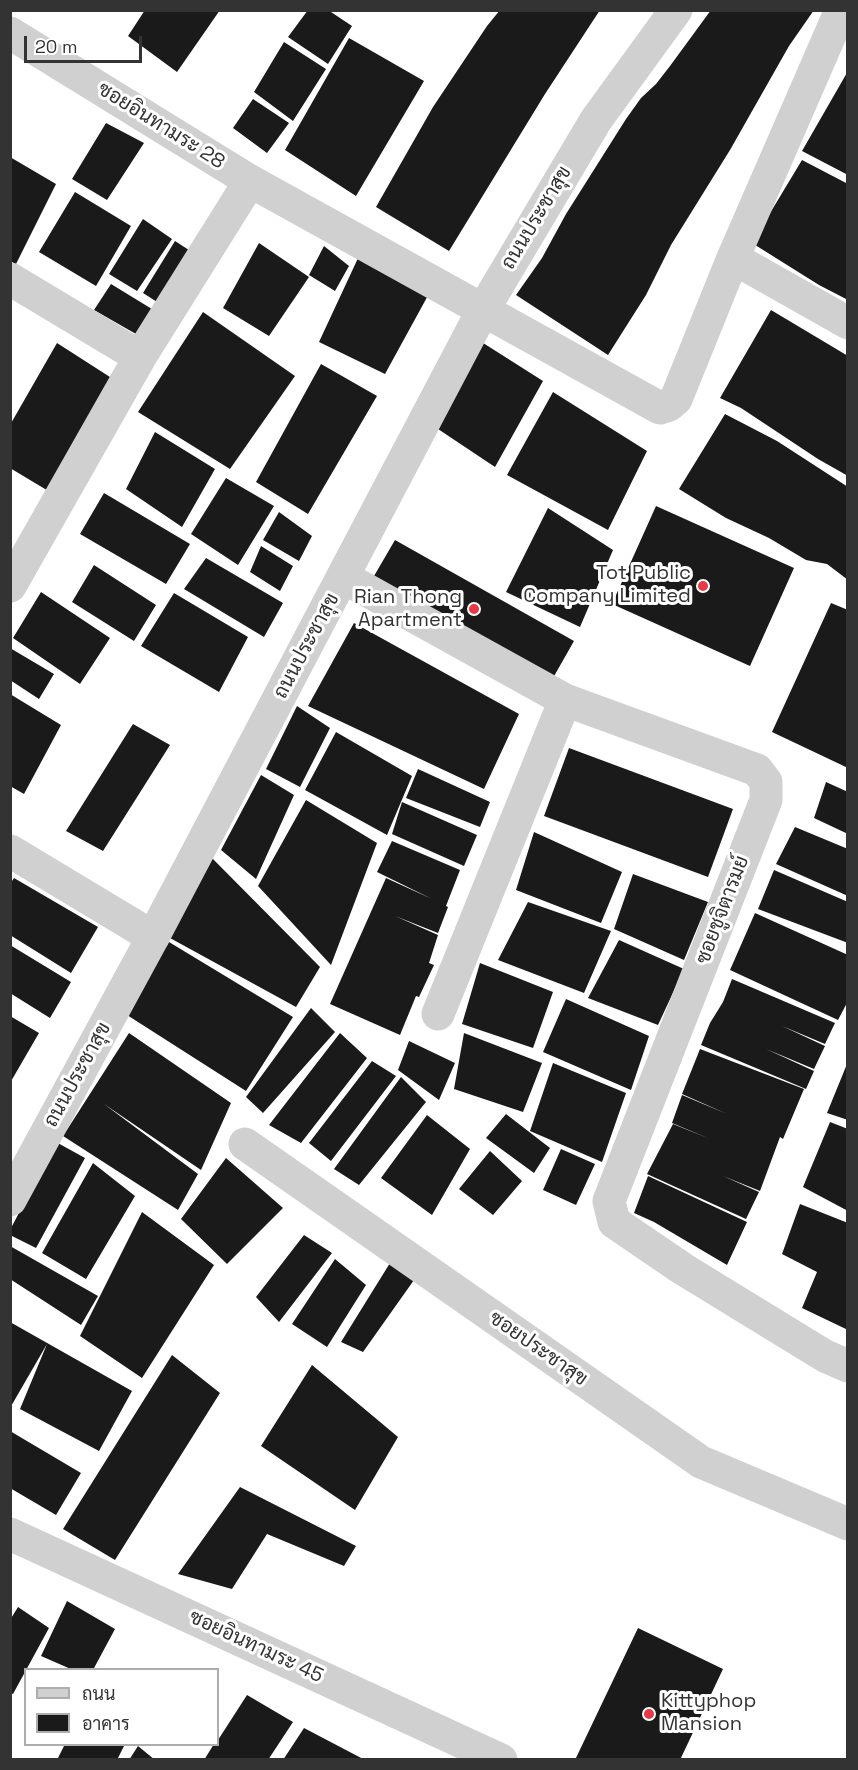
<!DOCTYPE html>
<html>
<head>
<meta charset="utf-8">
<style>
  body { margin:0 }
  #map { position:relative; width:858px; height:1770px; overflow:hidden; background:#fff; font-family:"Space Grotesk",Sarabun,sans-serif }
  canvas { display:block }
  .frame { position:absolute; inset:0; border:12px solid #333; pointer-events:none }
  .legend { position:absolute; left:24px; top:1668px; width:195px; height:78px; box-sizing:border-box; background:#fff; border:2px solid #adadad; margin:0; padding:8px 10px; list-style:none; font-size:18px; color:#333 }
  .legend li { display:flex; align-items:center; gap:12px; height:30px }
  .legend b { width:30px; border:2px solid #adadad }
  .scale { position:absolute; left:24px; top:36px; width:118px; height:27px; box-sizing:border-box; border:3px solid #333; border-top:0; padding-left:8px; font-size:18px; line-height:21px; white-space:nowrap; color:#333; -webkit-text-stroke:4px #fff; paint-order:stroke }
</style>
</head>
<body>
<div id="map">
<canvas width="858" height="1770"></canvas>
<div class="frame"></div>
<ul class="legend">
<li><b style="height:8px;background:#d0d0d0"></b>ถนน</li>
<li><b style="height:16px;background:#1a1a1a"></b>อาคาร</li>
</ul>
<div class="scale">20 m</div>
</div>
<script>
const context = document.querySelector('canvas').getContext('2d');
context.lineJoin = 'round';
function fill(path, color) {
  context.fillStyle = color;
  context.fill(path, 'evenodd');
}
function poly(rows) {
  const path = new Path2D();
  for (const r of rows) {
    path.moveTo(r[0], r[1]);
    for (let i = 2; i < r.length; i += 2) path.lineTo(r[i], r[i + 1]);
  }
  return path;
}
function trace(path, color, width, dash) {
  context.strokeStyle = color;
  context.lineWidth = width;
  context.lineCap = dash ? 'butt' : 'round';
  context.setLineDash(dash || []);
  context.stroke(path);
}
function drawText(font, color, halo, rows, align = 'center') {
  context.font = font + ' "Space Grotesk",Sarabun,sans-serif';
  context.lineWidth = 6;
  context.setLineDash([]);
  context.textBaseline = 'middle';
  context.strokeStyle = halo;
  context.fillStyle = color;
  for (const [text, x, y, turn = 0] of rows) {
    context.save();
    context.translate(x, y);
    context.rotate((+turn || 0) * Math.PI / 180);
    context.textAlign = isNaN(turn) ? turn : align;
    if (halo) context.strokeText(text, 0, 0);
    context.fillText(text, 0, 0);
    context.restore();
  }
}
const building = poly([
  [145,10,220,10,177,72,128,36],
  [308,10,328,10,352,26,328,64,288,37],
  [500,10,600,10,545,94,449,251,376,207,433,107,487,26],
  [711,10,814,10,789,46,730,150,671,245,646,295,608,355,516,295,542,258,566,214,626,119,641,98,656,84,670,66],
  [349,38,424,81,356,196,285,150],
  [284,42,326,69,293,121,254,92],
  [848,71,848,175,802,151],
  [253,99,289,123,267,153,233,128],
  [106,123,144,143,107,200,72,179],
  [10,157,56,184,16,264,10,261],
  [802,160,848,184,848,300,819,285,752,243],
  [75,192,131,226,96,286,39,252],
  [143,219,172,239,137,291,109,274],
  [175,241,195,254,165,307,143,293],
  [259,243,309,277,269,336,223,308],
  [324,246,349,266,335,291,309,275],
  [359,256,431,290,385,374,319,342],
  [111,284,165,317,150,342,94,310],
  [771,310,848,356,848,476,818,459,741,408,720,398],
  [203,312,295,376,230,469,138,412],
  [480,341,543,381,495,467,438,429],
  [57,343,124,386,60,498,10,468,10,425],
  [321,364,377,396,308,514,256,482],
  [553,392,647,451,608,530,507,475],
  [725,414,777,441,848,487,848,580,827,564,806,560,769,538,726,518,679,489],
  [155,432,215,469,182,527,126,489],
  [226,478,274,506,238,565,191,534],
  [104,493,190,544,166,584,80,534],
  [656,506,794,568,750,666,612,604],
  [548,508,613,550,580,627,506,592],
  [279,512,312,536,299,561,263,540],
  [395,540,574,641,553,678,374,576],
  [261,546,293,566,280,591,250,572],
  [206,558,283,603,264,637,184,589],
  [94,565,156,605,134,641,72,602],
  [41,592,110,638,80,684,13,638],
  [174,593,248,637,219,692,141,646],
  [831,603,848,610,848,768,772,732],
  [354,623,519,714,484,789,308,706],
  [10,648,54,674,39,699,10,680],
  [10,694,61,725,24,794,10,786],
  [297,706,330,728,300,787,266,769],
  [133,724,170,745,103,851,66,831],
  [336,732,412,776,387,835,305,790],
  [569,748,733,809,708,877,544,816],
  [418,769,490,802,480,827,406,798],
  [261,775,294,795,256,879,221,850],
  [826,782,848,792,848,834,814,818],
  [306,800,377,843,331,965,258,886],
  [402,802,477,835,464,866,392,834],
  [795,827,848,849,848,896,776,864],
  [534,832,622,872,601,923,516,890],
  [392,841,460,870,446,906,448,907,438,933,395,916,438,935,429,963,434,965,419,997,416,996,400,1035,330,1004,386,878,432,899,377,872],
  [209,855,320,967,296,1007,170,938],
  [774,870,848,902,848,943,758,909],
  [633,874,708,902,684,960,614,929],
  [14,878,98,927,71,973,10,935,10,884],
  [528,902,611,931,584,993,498,960],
  [755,913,848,955,848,1001,838,1020,730,970],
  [164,939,293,1017,246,1091,127,1015],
  [619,940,684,969,658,1025,588,998],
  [10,945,71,982,50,1018,10,993],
  [480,963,553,992,533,1048,462,1024],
  [732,979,835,1023,825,1044,782,1026,825,1046,814,1069,766,1049,814,1071,806,1089,701,1045,710,1023,723,1002],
  [566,999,649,1036,631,1090,543,1052],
  [311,1008,335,1032,263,1113,246,1097],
  [10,1016,39,1033,10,1083],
  [129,1033,231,1103,201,1170,104,1104,198,1174,178,1210,63,1136],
  [340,1033,367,1058,301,1143,269,1125],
  [464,1033,542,1063,523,1112,454,1089],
  [409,1041,455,1063,439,1100,398,1070],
  [700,1049,804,1089,783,1139,780,1137,760,1191,723,1176,759,1192,746,1219,647,1174,673,1124,710,1139,672,1123,682,1095,727,1114,682,1094],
  [372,1061,396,1076,331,1161,309,1143],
  [553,1063,626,1093,602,1162,530,1131],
  [847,1064,848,1064,848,1120,827,1113],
  [401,1077,426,1102,359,1185,334,1169],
  [506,1114,550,1148,534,1173,486,1138],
  [427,1115,470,1149,432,1215,381,1178],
  [830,1122,848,1129,848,1211,803,1187],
  [56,1142,85,1158,36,1248,10,1235,10,1230],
  [561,1149,595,1164,576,1205,543,1190],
  [490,1151,522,1181,493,1215,459,1189],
  [226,1158,283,1208,227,1264,181,1219],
  [93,1163,135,1196,86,1279,42,1253],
  [648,1176,747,1222,727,1265,654,1222,634,1213],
  [800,1204,848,1223,848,1330,802,1308,817,1272,782,1254],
  [142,1212,214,1265,142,1378,80,1336],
  [304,1235,332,1253,279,1322,256,1297],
  [10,1246,98,1296,81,1325,10,1279],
  [335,1259,366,1285,327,1347,292,1324],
  [390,1263,414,1280,363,1352,341,1342],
  [10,1322,132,1391,99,1451,20,1409,47,1344,10,1408],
  [172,1355,220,1393,115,1560,63,1529],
  [312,1365,398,1437,355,1510,261,1446],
  [10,1431,81,1473,56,1515,10,1488],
  [240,1487,356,1546,344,1566,267,1534,232,1589,178,1574],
  [67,1601,115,1629,93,1670,73,1670,41,1656],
  [18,1607,49,1628,13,1694,10,1693,10,1620],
  [638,1628,723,1669,680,1760,575,1760],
  [247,1695,293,1722,268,1760,204,1760,214,1744,218,1744,218,1740],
  [304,1728,365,1760,283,1760],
  [65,1744,125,1744,117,1760,57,1760],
  [138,1746,155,1760,129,1760]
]);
const minor = poly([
  [10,33,250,181,660,408,669,405,676,399,733,258,841,10],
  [733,258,848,323],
  [10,279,140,357],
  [343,577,565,700,757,770,766,782,766,800,609,1201,614,1222,683,1269,825,1356,848,1366],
  [10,586,140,357,250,181],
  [10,851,153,937],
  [438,1014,565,700],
  [245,1144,701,1462,848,1524],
  [10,1534,501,1760]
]);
const tertiary = poly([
  [10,1200,153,937,483,310,596,120,676,10]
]);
const markers = [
  [703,586,6,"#e63946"],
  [474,609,6,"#e63946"],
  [649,1714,6,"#e63946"]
];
const streetNames = [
  ["ซอยอินทามระ 28",161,126,32],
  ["ถนนประชาสุข",537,218,-59],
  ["ถนนประชาสุข",307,646,-62],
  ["ซอยชูจิตารมย์",723,910,-69],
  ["ถนนประชาสุข",78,1075,-61],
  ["ซอยประชาสุข",538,1349,35],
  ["ซอยอินทามระ 45",256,1647,25]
];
const poiNames = [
  ["Tot Public",691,574],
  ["Company Limited",691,597],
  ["Rian Thong",462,598],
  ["Apartment",462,621],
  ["Kittyphop",661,1702,"left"],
  ["Mansion",661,1725,"left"]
];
fill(building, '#1a1a1a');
trace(minor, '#d0d0d0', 33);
trace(tertiary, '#d0d0d0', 33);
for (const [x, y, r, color] of markers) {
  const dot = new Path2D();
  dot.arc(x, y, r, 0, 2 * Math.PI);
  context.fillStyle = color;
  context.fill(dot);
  trace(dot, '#fff', 2);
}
drawText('20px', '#333', '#fff', streetNames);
drawText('20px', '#333', '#fff', poiNames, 'right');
</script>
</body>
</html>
